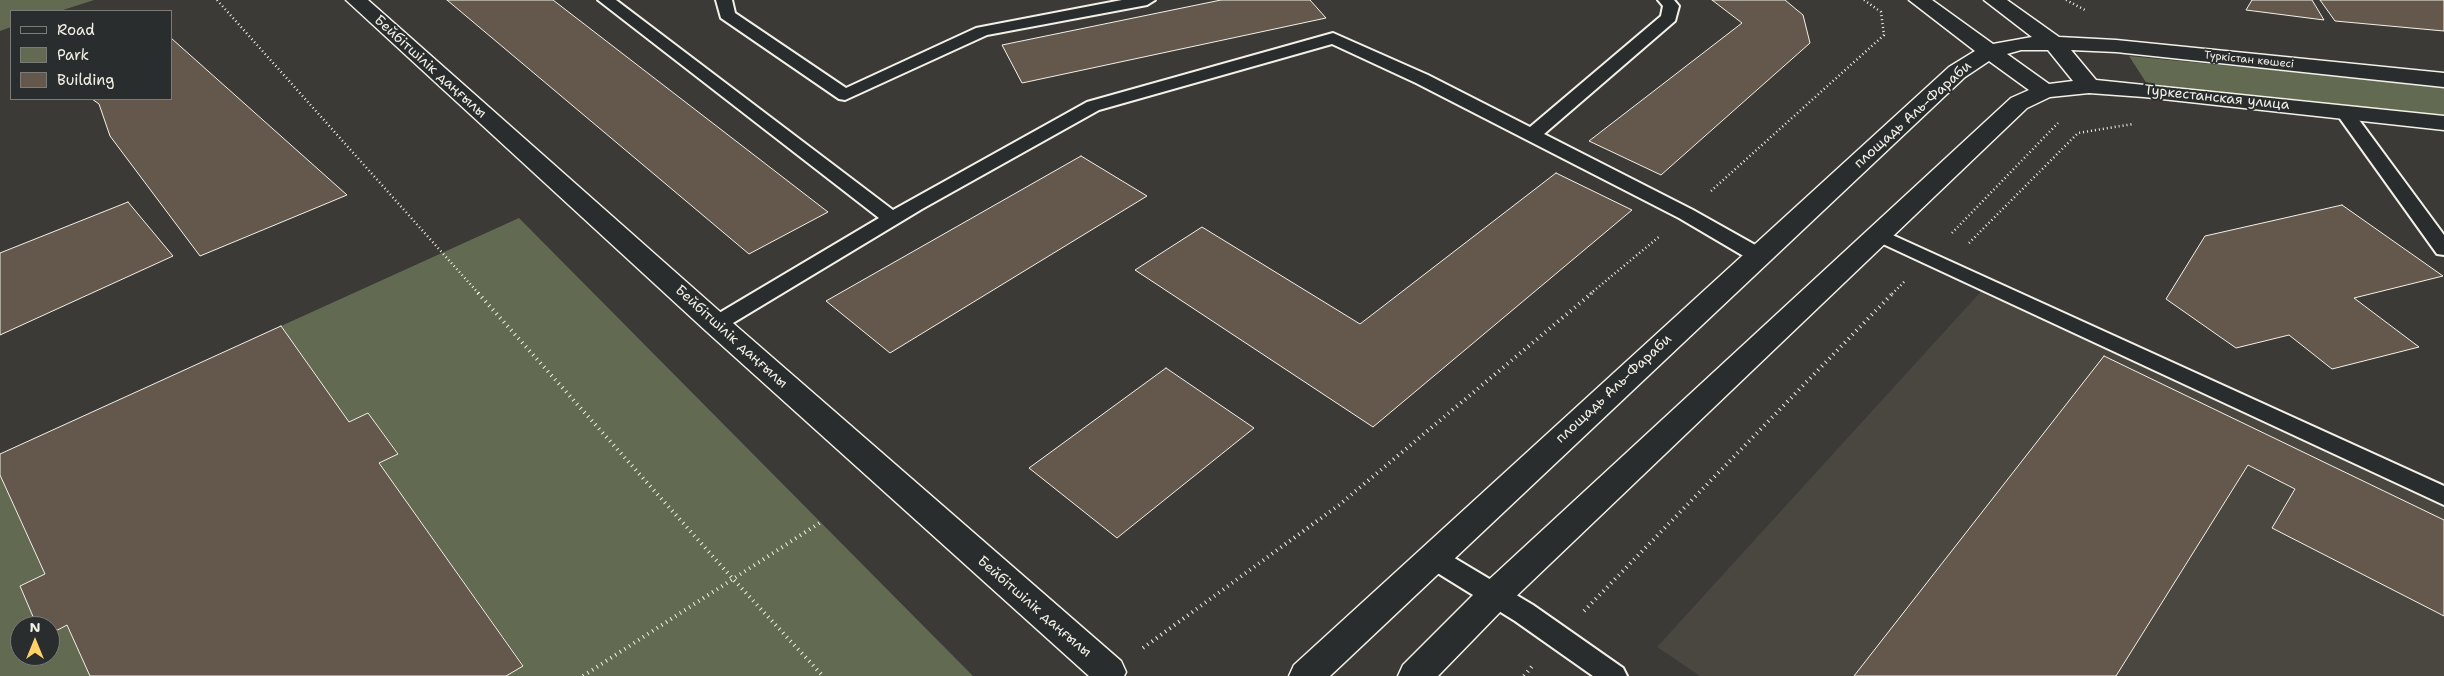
<!DOCTYPE html>
<html>
<head>
<meta charset="utf-8">
<style>
  body { margin:0 }
  #map { position:relative; width:2444px; height:676px; overflow:hidden; background:#3b3a37; font-family:"Shantell Sans",sans-serif }
  canvas { display:block }
  .legend { position:absolute; left:10px; top:10px; width:162px; height:90px; box-sizing:border-box; background:#2a2d2e; border:1px solid #7b7b78; margin:0; padding:6px 9px; list-style:none; font-size:15px; color:#f4f1e8 }
  .legend li { display:flex; align-items:center; gap:10px; height:25px }
  .legend b { width:25px; border:1px solid #7b7b78 }
  .north { position:absolute; left:10px; top:616px; width:50px; height:50px; box-sizing:border-box; background:#2a2d2e; border:1px solid #7b7b78; border-radius:50%; rotate:0deg; font-size:14px; font-weight:700; line-height:20px; text-align:center; color:#f4f1e8 }
  .north::after { content:''; display:block; margin:auto; width:18px; height:22px; background:#ffd166; clip-path:polygon(50% 0,100% 100%,50% 72%,0 100%) }
</style>
</head>
<body>
<div id="map">
<canvas width="2444" height="676"></canvas>
<ul class="legend">
<li><b style="height:6px;background:#2a2d2e"></b>Road</li>
<li><b style="height:14px;background:#626b52"></b>Park</li>
<li><b style="height:14px;background:#64584c"></b>Building</li>
</ul>
<div class="north">N</div>
</div>
<script>
const context = document.querySelector('canvas').getContext('2d');
context.lineJoin = 'round';
function fill(path, color) {
  context.fillStyle = color;
  context.fill(path, 'evenodd');
}
function poly(rows) {
  const path = new Path2D();
  for (const r of rows) {
    path.moveTo(r[0], r[1]);
    for (let i = 2; i < r.length; i += 2) path.lineTo(r[i], r[i + 1]);
  }
  return path;
}
function trace(path, color, width, dash) {
  context.strokeStyle = color;
  context.lineWidth = width;
  context.lineCap = dash ? 'butt' : 'round';
  context.setLineDash(dash || []);
  context.stroke(path);
}
function drawText(font, color, halo, rows, align = 'center') {
  context.font = font + ' "Shantell Sans",sans-serif';
  context.lineWidth = 4;
  context.setLineDash([]);
  context.textBaseline = 'middle';
  context.strokeStyle = halo;
  context.fillStyle = color;
  for (const [text, x, y, turn = 0] of rows) {
    context.save();
    context.translate(x, y);
    context.rotate((+turn || 0) * Math.PI / 180);
    context.textAlign = isNaN(turn) ? turn : align;
    if (halo) context.strokeText(text, 0, 0);
    context.fillText(text, 0, 0);
    context.restore();
  }
}
const built = poly([
  [1986,286,2444,503,2444,676,1700,676,1657,647]
]);
const green = poly([
  [0,0,94,0,60,11,11,11,11,27,0,31],
  [2129,56,2444,87,2444,119,2149,87],
  [519,218,973,676,506,676,523,665,379,463,398,453,368,413,349,422,281,326],
  [0,475,45,574,21,586,37,626,20,626,20,656,50,656,50,634,67,625,90,676,0,676]
]);
const building = poly([
  [447,0,553,0,828,212,749,254,447,0],
  [1221,0,1310,0,1326,18,1022,83,1002,45,1221,0],
  [1712,0,1785,0,1803,15,1810,43,1661,175,1589,141,1742,23,1712,0],
  [2252,0,2312,0,2324,20,2246,10,2252,0],
  [2320,0,2444,0,2444,31,2335,21,2320,0],
  [171,38,347,195,200,256,110,136,99,104,92,99,171,99,171,38],
  [1081,156,1147,196,890,353,826,301,1081,156],
  [1556,173,1632,210,1373,427,1135,270,1202,227,1360,324,1556,173],
  [128,202,173,256,0,335,0,253,128,202],
  [2342,205,2443,276,2354,298,2419,347,2332,369,2289,335,2236,348,2166,299,2205,236,2342,205],
  [281,326,349,422,368,413,398,454,379,463,523,666,506,676,90,676,67,625,50,634,50,626,37,626,20,586,45,574,0,475,0,454,281,326],
  [2104,356,2444,520,2444,616,2272,528,2295,489,2248,465,2116,676,1854,676,2104,356],
  [1166,368,1254,428,1117,538,1029,468,1166,368]
]);
const pathFar1 = poly([
  [217,0,479,294],
  [2066,0,2087,11],
  [1711,191,1884,35,1881,12,1864,0],
  [1952,233,2058,123],
  [1969,243,2078,133,2133,124],
  [1590,294,1660,236],
  [1892,294,1905,281]
]);
const path = poly([
  [478,293,733,579,823,676],
  [1584,611,1893,293],
  [1143,648,1339,505,1592,293],
  [583,676,821,522],
  [1524,676,1533,665]
]);
const lane = poly([
  [598,0,616,0,893,210,1087,102,1333,33,1428,75,1530,127,1661,16,1663,6,1658,0,1674,0,1679,6,1675,21,1544,134,1693,210,1766,251,1769,256,1766,261,1759,262,1752,261,1679,218,1416,83,1332,44,1099,110,922,209,723,329,716,331,709,329,705,324,709,319,879,218,598,0],
  [716,0,732,0,735,13,846,88,976,28,1122,0,1155,0,1147,5,987,35,845,100,839,99,721,18,716,0],
  [2345,108,2351,109,2444,235,2444,255,2437,254,2336,113,2339,109,2345,108],
  [1877,228,2444,486,2444,505,1870,238,1867,234,1870,230,1877,228],
  [1432,547,1441,550,1533,605,1623,668,1627,676,1593,676,1515,621,1423,564,1420,557,1423,550,1432,547]
]);
const street = poly([
  [346,0,368,0,726,317,1121,661,1126,672,1124,676,1089,676,706,331,346,0]
]);
const secondary = poly([
  [1909,0,1932,0,1993,44,2032,37,1984,0,2007,0,2059,37,2116,40,2444,73,2444,87,2116,52,2071,50,2096,80,2444,116,2444,130,2144,97,2089,93,2050,97,2027,108,1506,606,1438,676,1398,676,1403,665,1482,586,2011,98,2029,90,1989,61,1965,77,1330,676,1289,676,1294,665,1949,67,1975,51,1909,0],
  [2021,50,2048,50,2073,81,2049,84,2007,54,2021,50]
]);
const farStreetnames = [
  ["Түркістан көшесі",2249,60,6]
];
const streetNames = [
  ["Бейбітшілік даңғылы",430,67,42],
  ["Туркестанская улица",2217,98,6],
  ["площадь Аль-Фараби",1913,115,-42],
  ["Бейбітшілік даңғылы",731,337,42],
  ["площадь Аль-Фараби",1614,389,-43],
  ["Бейбітшілік даңғылы",1034,607,41]
];
fill(built, '#4a4640');
fill(green, '#626b52');
fill(building, '#64584c');
trace(building, '#f4f1e8', 1);
trace(lane, '#f4f1e8', 4);
trace(street, '#f4f1e8', 3);
trace(secondary, '#f4f1e8', 3);
trace(pathFar1, '#f4f1e8', 2.5, [1, 3]);
trace(path, '#f4f1e8', 4, [1, 4.5]);
fill(lane, '#2a2d2e');
fill(street, '#2a2d2e');
fill(secondary, '#2a2d2e');
drawText('11px', '#f4f1e8', '#2a2d2e', farStreetnames);
drawText('14px', '#f4f1e8', '#2a2d2e', streetNames);
</script>
</body>
</html>
